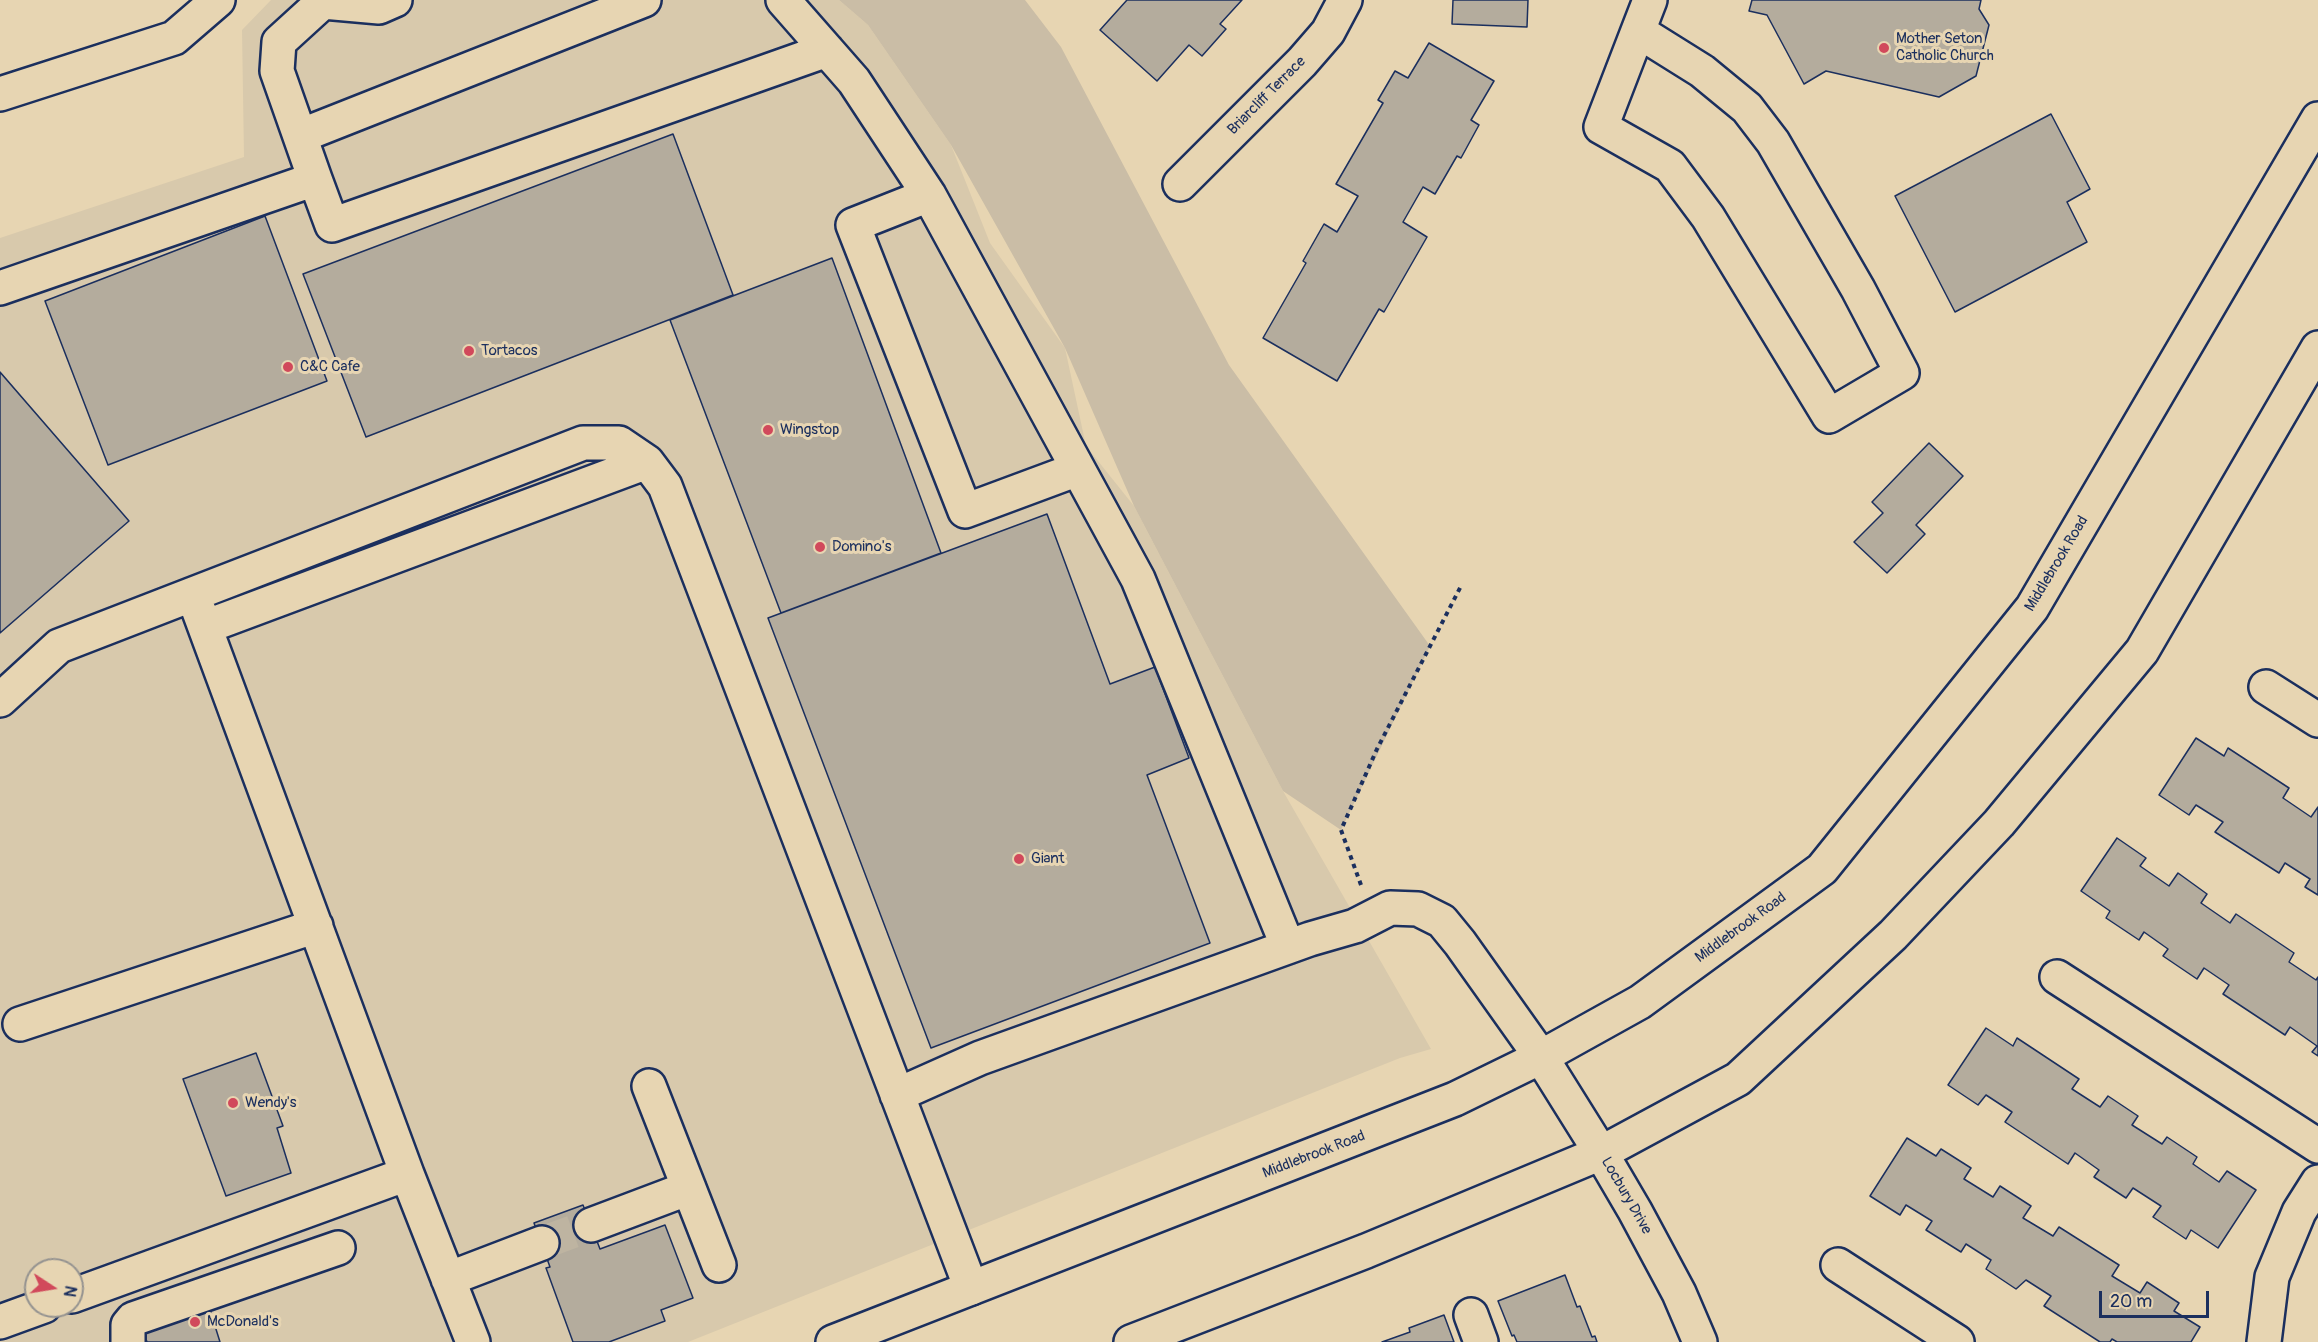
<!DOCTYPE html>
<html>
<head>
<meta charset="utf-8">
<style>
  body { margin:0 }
  #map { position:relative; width:2318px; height:1342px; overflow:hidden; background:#e7d5b2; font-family:Pangolin,sans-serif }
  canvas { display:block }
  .north { position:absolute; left:24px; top:1258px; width:60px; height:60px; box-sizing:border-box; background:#e7d5b2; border:2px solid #959390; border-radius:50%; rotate:102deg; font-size:16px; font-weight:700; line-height:24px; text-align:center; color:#1b2f5e }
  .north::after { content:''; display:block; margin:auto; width:21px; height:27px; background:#d1495b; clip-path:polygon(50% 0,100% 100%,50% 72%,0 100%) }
  .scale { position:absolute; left:2099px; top:1291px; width:110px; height:27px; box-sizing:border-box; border:3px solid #1b2f5e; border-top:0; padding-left:8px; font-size:18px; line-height:21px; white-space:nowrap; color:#1b2f5e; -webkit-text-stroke:4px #e7d5b2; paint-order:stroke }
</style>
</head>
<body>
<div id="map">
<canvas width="2318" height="1342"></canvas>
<div class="north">N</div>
<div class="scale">20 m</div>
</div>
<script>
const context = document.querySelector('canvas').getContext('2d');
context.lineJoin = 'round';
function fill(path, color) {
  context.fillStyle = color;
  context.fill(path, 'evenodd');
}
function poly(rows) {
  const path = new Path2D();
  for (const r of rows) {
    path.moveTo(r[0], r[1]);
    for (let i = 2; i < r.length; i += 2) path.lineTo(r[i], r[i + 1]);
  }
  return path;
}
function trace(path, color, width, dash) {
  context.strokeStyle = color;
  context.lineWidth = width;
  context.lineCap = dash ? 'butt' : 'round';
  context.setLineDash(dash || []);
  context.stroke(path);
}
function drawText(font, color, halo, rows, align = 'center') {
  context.font = font + ' Pangolin,sans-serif';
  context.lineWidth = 6;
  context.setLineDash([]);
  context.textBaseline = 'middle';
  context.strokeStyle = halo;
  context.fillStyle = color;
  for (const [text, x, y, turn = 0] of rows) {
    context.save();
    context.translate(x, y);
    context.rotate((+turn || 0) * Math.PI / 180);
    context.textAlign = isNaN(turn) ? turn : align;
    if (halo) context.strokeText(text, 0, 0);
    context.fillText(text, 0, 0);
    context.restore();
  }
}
const built = poly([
  [271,0,839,0,868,25,951,145,990,243,1065,348,1086,446,1134,506,1283,791,1431,1049,1400,1058,688,1342,0,1342,0,238,244,157,242,30],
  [36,1270,72,1270,72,1306,36,1306]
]);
const green = poly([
  [839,0,1025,0,1061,47,1229,365,1430,646,1341,830,1283,791,1134,506,1065,348,951,145,868,25]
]);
const building = poly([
  [1127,0,1242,0,1220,24,1226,29,1202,56,1189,45,1157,81,1100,30,1127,0],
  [1453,0,1528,0,1527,27,1452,24,1453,0],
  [1752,0,1981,0,1979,9,1989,25,1976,76,1939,97,1826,71,1804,84,1767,15,1749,11,1752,0],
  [1429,43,1494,81,1471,120,1479,125,1461,158,1457,156,1435,194,1423,187,1403,222,1427,237,1384,312,1379,309,1337,381,1263,338,1306,263,1303,261,1324,224,1337,232,1358,196,1336,184,1383,103,1378,100,1395,71,1408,78,1429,43],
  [2051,114,2090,189,2067,202,2087,242,1955,312,1895,196,2051,114],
  [673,134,733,295,366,437,303,274,673,134],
  [265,216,327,381,108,465,45,301,265,216],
  [832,258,941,553,781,613,670,320,832,258],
  [0,372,129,521,0,633,0,372],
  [1929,443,1963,476,1916,525,1925,534,1887,573,1854,542,1883,513,1872,502,1929,443],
  [1047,514,1110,684,1155,667,1189,758,1147,775,1210,943,931,1048,768,618,1047,514],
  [2196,738,2224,756,2228,748,2289,788,2283,798,2311,817,2318,807,2318,895,2305,887,2310,879,2285,863,2279,873,2215,832,2223,822,2196,805,2189,815,2159,795,2196,738],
  [2117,838,2146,858,2140,866,2169,886,2178,873,2207,894,2201,903,2230,923,2236,914,2294,953,2289,962,2316,980,2318,977,2318,1056,2312,1052,2317,1046,2290,1027,2285,1035,2223,994,2229,985,2204,968,2197,979,2163,956,2168,949,2144,932,2139,940,2106,918,2110,911,2081,891,2117,838],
  [1986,1028,2013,1046,2017,1038,2079,1079,2072,1089,2100,1107,2108,1096,2138,1116,2132,1125,2162,1144,2167,1137,2197,1157,2193,1164,2219,1182,2227,1171,2256,1190,2218,1248,2191,1230,2186,1239,2153,1217,2161,1206,2133,1188,2126,1198,2094,1177,2099,1170,2075,1153,2068,1164,2005,1122,2012,1112,1986,1095,1978,1105,1948,1085,1986,1028],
  [256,1053,283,1126,277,1128,291,1173,226,1196,183,1079,256,1053],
  [1907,1138,1936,1156,1941,1149,1971,1168,1964,1179,1993,1197,2000,1186,2031,1206,2023,1218,2053,1236,2059,1227,2119,1265,2112,1276,2140,1293,2147,1282,2179,1303,2174,1311,2200,1327,2191,1342,2117,1342,2112,1339,2110,1342,2100,1342,2044,1306,2051,1296,2026,1280,2016,1289,1986,1269,1991,1260,1966,1244,1961,1252,1926,1230,1932,1221,1906,1205,1900,1215,1870,1196,1907,1138],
  [583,1205,600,1249,665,1225,693,1298,661,1310,665,1321,609,1342,573,1342,546,1268,550,1267,534,1223,583,1205],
  [1565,1275,1577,1307,1580,1306,1592,1337,1595,1336,1597,1342,1517,1342,1514,1335,1512,1336,1498,1301,1565,1275],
  [210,1310,220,1342,147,1342,144,1333,210,1310],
  [1444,1315,1454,1342,1382,1342,1410,1332,1409,1328,1444,1315]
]);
const minorTunnel = poly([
  [542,1243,591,1225]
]);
const path = poly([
  [1361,885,1341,830,1377,749,1462,584]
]);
const minor = poly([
  [783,0,854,81,929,195,1138,579,1288,947],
  [323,2,379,7,395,0],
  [1638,31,1702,71,1747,108,1773,142,1858,289,1902,373,1829,416,1708,217,1670,166,1601,127,1638,31,1650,0],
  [0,94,174,38,218,0],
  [300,136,644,0],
  [315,179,332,225,827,50],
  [1180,184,1302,62,1328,32,1345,0],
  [929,195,853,225,965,511,1078,469],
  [0,288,315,179,277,71,279,42,325,0],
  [193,595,407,1174],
  [205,627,647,462],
  [2266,687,2318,720],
  [0,700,59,646,583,443,619,443,647,462,665,486,971,1288],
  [2057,977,2318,1146],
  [20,1024,316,926],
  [649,1086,719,1265],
  [897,1095,980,1058,1310,939,1355,926,1390,908,1418,909,1442,921,1460,943,1541,1057,1601,1153,1635,1211,1679,1293,1700,1342],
  [591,1225,689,1188],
  [1838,1265,1957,1342],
  [448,1279,542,1243],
  [72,1296,407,1174,473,1342],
  [1471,1315,1481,1342],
  [0,1322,44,1306],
  [128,1342,128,1325,133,1319,338,1248],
  [2264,1342,2272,1277,2299,1212,2318,1182]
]);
const major = poly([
  [833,1342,1455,1099,1541,1057,1640,1002,1822,869,2032,608,2318,119],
  [1131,1342,1366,1251,1601,1153,1738,1079,1893,935,1999,823,2142,651,2318,348]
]);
const markers = [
  [1884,48,6,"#d1495b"],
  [469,351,6,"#d1495b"],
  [288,367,6,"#d1495b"],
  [768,430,6,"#d1495b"],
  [820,547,6,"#d1495b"],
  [1019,859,6,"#d1495b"],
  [233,1103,6,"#d1495b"],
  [195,1322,6,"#d1495b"]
];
const poiNames = [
  ["Mother Seton",1896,39],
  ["Catholic Church",1896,56],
  ["Tortacos",481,351],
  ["C&C Cafe",300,367],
  ["Wingstop",780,430],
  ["Domino's",832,547],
  ["Giant",1031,859],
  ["Wendy's",245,1103],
  ["McDonald's",207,1322]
];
const streetNames = [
  ["Briarcliff Terrace",1267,96,-45],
  ["Middlebrook Road",2057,564,-59],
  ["Middlebrook Road",1741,928,-36],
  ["Middlebrook Road",1314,1155,-21],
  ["Locbury Drive",1626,1196,60]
];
fill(built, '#d8c9ac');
fill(green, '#cabda6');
fill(building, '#b4ac9d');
trace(building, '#1b2f5e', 1.5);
trace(minorTunnel, '#beb4a1', 33, [33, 16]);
trace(minor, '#1b2f5e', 38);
trace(major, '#1b2f5e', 38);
trace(path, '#1b2f5e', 4, [4.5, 4.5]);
trace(minor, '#e7d5b2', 33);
trace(major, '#e7d5b2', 33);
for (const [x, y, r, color] of markers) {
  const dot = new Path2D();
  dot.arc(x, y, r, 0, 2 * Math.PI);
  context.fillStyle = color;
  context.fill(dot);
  trace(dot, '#e7d5b2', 2);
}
drawText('15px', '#1b2f5e', '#e7d5b2', poiNames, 'left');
drawText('15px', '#1b2f5e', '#e7d5b2', streetNames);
</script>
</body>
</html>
